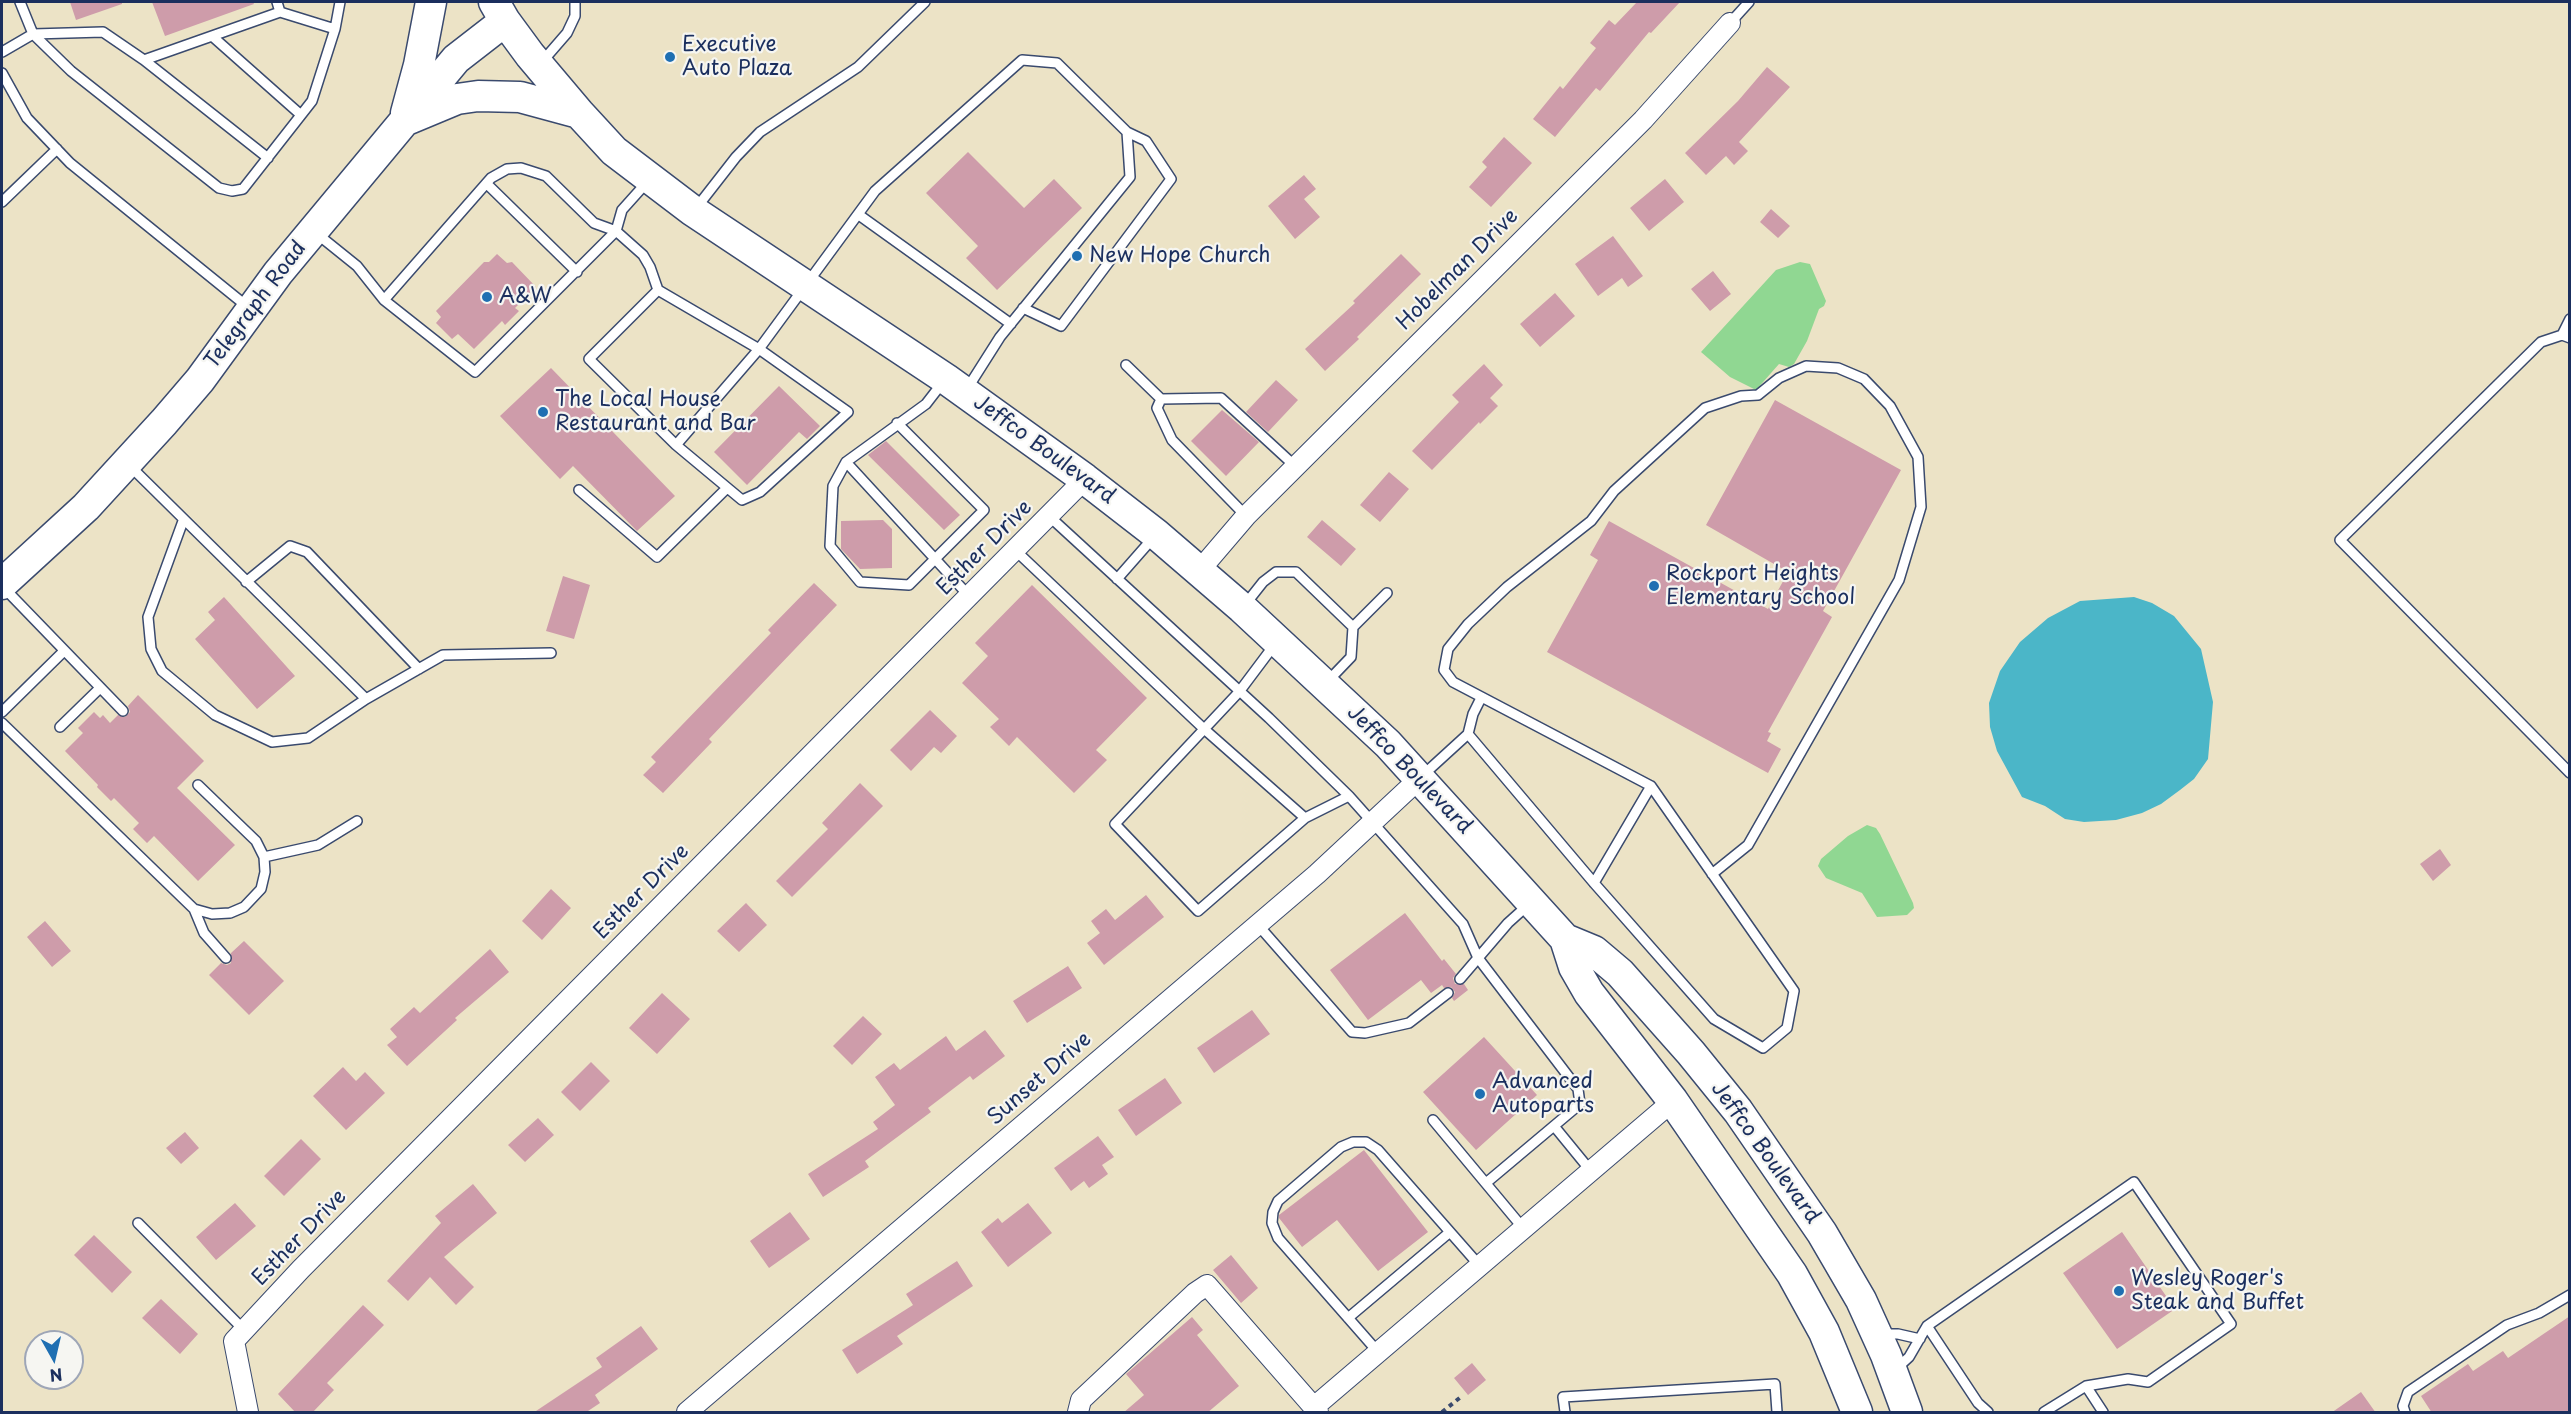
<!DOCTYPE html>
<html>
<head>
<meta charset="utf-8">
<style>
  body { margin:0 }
  #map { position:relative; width:2571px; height:1414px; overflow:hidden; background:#ece3c6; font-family:"Playpen Sans",sans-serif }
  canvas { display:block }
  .frame { position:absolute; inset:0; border:3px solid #1b2f5e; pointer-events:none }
  .north { position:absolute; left:24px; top:1330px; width:60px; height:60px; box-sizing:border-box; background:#f6f6f2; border:2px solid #9ea6b7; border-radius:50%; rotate:172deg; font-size:16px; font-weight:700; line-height:24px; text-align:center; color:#1b2f5e }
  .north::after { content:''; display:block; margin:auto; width:21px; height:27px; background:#1f6fb2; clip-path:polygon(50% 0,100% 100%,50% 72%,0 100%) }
</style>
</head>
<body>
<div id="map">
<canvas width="2571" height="1414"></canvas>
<div class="frame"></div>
<div class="north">N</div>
</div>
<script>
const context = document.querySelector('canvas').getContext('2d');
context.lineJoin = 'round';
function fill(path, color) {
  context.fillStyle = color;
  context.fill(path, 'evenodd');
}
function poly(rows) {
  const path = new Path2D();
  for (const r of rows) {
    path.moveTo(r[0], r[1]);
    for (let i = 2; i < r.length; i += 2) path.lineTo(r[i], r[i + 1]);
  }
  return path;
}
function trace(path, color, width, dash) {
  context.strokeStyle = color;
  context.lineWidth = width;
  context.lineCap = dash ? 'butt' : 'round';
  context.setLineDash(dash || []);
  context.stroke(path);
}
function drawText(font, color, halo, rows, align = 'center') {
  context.font = font + ' "Playpen Sans",sans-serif';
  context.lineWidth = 4.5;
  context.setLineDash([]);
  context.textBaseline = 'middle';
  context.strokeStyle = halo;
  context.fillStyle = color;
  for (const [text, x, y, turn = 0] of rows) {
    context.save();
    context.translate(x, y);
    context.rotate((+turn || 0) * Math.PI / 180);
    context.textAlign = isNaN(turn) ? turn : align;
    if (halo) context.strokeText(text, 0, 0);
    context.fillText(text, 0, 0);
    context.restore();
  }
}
const green = poly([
  [1800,262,1810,264,1826,301,1824,306,1819,309,1807,341,1794,364,1789,367,1779,364,1756,390,1730,377,1701,352,1776,270],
  [1867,825,1876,828,1880,834,1913,903,1914,908,1907,915,1877,917,1862,893,1826,878,1818,866,1821,859,1848,836]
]);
const water = poly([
  [2134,597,2152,603,2174,616,2201,649,2213,702,2208,759,2194,779,2180,790,2161,804,2142,813,2116,820,2084,822,2065,819,2045,806,2022,797,1997,751,1990,727,1989,703,2000,671,2020,642,2048,618,2080,601]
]);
const building = poly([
  [70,2,122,2,122,4,76,20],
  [152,2,253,2,254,4,165,36],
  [1637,2,1680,2,1651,33,1649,32,1600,91,1596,88,1555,137,1533,119,1560,86,1563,89,1596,48,1590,43,1609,20,1615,25],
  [1767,67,1790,87,1739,142,1748,151,1734,165,1726,156,1706,175,1685,153,1738,101],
  [1504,137,1532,163,1491,207,1469,187,1487,167,1482,162],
  [968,152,1024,208,1054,179,1082,208,997,290,966,258,978,246,926,193],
  [1304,175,1316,189,1304,199,1320,217,1295,239,1268,206],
  [1665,179,1684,202,1649,231,1630,208],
  [1771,209,1790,226,1778,238,1760,222],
  [1613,236,1643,276,1628,287,1622,278,1598,296,1575,264],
  [497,254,507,263,512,262,536,287,515,308,519,311,505,325,502,321,474,349,458,334,452,339,436,323,441,317,436,311,484,262,489,262],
  [1401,254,1421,274,1357,337,1359,339,1325,371,1305,349,1355,303,1353,301],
  [1713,271,1731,294,1710,311,1691,289],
  [1555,293,1575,316,1540,347,1520,324],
  [1484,364,1503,385,1490,398,1498,406,1480,424,1479,422,1432,470,1412,451,1459,402,1452,395],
  [551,368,675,496,637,531,573,466,560,479,500,416],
  [1276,380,1298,400,1268,432,1246,412],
  [779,386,820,426,807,439,799,432,747,485,714,452],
  [1775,400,1901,470,1823,611,1832,617,1768,732,1771,733,1767,741,1781,749,1768,773,1547,652,1598,560,1590,555,1609,521,1768,609,1788,572,1706,525],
  [1222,410,1259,442,1226,476,1191,441],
  [886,441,960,515,944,530,868,455],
  [1389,472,1409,489,1380,522,1360,505],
  [883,520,892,529,892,568,860,569,841,549,841,521],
  [1322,520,1356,549,1341,566,1307,537],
  [563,576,590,585,574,639,546,631],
  [814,583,837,605,709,739,712,742,663,793,643,775,656,762,651,757,771,633,768,630],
  [1032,585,1147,698,1096,750,1107,760,1074,793,1017,737,1009,746,990,727,999,719,962,683,988,656,975,643],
  [224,597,295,676,257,709,195,639,215,620,208,612],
  [138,695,204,761,177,788,235,845,198,881,154,836,147,843,133,829,139,823,114,798,111,801,97,787,98,785,65,751,83,733,78,728,94,712,100,718,103,715,110,723,118,715,125,717,130,712,128,706],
  [930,710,957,736,941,753,934,747,911,771,890,750],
  [860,783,883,806,792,897,776,881,828,829,822,823],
  [2440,849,2451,865,2433,881,2420,864],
  [551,889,571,908,542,940,522,921],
  [1146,895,1164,917,1104,965,1087,943,1100,933,1091,921,1106,909,1115,920],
  [746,903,767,925,739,952,717,931],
  [1405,913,1442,961,1444,959,1456,974,1453,978,1455,984,1464,984,1468,990,1454,1001,1452,998,1455,992,1451,987,1444,988,1442,985,1431,993,1421,980,1368,1020,1330,970],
  [45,921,71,951,52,967,27,937],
  [244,941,284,981,249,1015,209,975,221,963,227,965,231,963,231,953],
  [490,949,509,972,455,1018,457,1020,407,1066,387,1045,397,1037,390,1029,414,1007,420,1013],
  [1068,966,1082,988,1027,1023,1013,1001],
  [662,993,690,1019,657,1054,629,1028],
  [1252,1010,1270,1034,1214,1073,1197,1048],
  [863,1016,882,1034,852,1065,833,1046],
  [985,1030,1005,1056,973,1080,970,1076,928,1108,931,1112,865,1161,869,1167,823,1197,808,1174,878,1129,873,1122,895,1105,875,1077,894,1063,900,1070,946,1036,956,1051],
  [1484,1037,1537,1095,1476,1150,1423,1092],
  [591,1062,610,1081,580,1111,561,1092],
  [343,1067,356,1081,365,1072,385,1093,346,1130,313,1096],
  [1165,1078,1182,1103,1136,1136,1118,1110],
  [538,1118,554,1135,525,1162,508,1145],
  [185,1132,199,1148,181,1164,166,1148],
  [1098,1136,1114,1157,1102,1165,1108,1174,1089,1188,1084,1181,1071,1191,1054,1168],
  [301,1139,321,1159,284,1196,264,1176],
  [1364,1150,1428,1232,1378,1271,1337,1220,1302,1247,1279,1218,1279,1215],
  [473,1184,497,1213,444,1257,474,1287,456,1305,430,1277,408,1301,387,1281,441,1223,435,1216],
  [235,1203,256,1226,216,1260,196,1237],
  [1028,1203,1052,1233,1008,1267,981,1232,998,1218,1002,1223],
  [790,1212,810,1239,769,1268,750,1241],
  [2122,1232,2175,1309,2117,1349,2063,1273],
  [94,1235,132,1272,112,1293,74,1255],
  [1231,1255,1258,1288,1241,1303,1213,1270],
  [957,1261,973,1286,897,1336,903,1344,857,1374,842,1350,913,1305,906,1294],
  [161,1299,198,1334,180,1354,142,1318],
  [363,1305,384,1325,327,1383,334,1390,312,1413,296,1413,278,1394],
  [2570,1316,2570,1413,2432,1413,2421,1396,2468,1364,2473,1371,2503,1351,2508,1358],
  [1192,1317,1203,1330,1197,1335,1239,1386,1207,1413,1123,1413,1144,1395,1126,1374],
  [641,1326,658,1349,595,1395,600,1403,585,1413,533,1413,602,1367,596,1358],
  [1472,1363,1486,1380,1468,1395,1454,1378],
  [2361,1392,2376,1413,2331,1413]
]);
const path = poly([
  [1442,1412,1462,1396]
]);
const lane = poly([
  [277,2,280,12,335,29],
  [1730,23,1749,2],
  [33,34,71,71,219,188,232,191,243,189,312,101,335,29,340,2],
  [33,34,103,32,144,60,268,158],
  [212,36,301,115],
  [2,52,33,34,20,2],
  [144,60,280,12],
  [541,63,567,33,575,16,575,2],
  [2,73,27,118,70,163,249,308],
  [487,184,577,272],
  [2,202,57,149],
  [697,207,736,157,760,132,858,67,925,2],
  [859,215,1011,324],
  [316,233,357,266,384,300,475,372,616,231,622,210,648,181],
  [384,300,491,178,507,169,521,168,546,176,594,223,616,231,643,255,650,267,658,290],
  [2562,335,2570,319],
  [2570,338,2562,335,2541,342,2340,540,2570,773],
  [1126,365,1161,399,1221,398,1296,467],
  [943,382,926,404,846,462,970,597],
  [967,389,1000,337,1130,177,1127,132],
  [1161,399,1157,408,1172,440,1246,516],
  [676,445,589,359,658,290,759,349,848,412,760,492,742,500,676,445,759,349,875,191,1022,60,1057,63,1127,132,1146,141,1171,179,1061,326,1023,308],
  [846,462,833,486,830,546,860,582,909,585,984,510,897,423],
  [129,465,366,699],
  [579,490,657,557,727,488],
  [1050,517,1269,718,1349,796,1463,924,1478,958,1578,1089,1580,1104,1486,1183],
  [183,521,148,617,151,649,162,671,215,715,272,742,308,738,366,699,443,655,551,653],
  [1015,550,1203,728,1305,818],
  [1117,579,1153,538],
  [246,582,290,546,307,552,419,669],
  [3,587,123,711],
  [1244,606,1263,582,1276,572,1296,572,1353,627,1351,657,1327,682],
  [1353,627,1387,593],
  [1275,644,1239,692,1115,824,1198,911,1305,818,1349,796],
  [2,712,64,651],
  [2,723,194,909,212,914,230,913,244,907,261,889,265,872,264,857,256,841,198,785],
  [60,727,100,688],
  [1468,734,1594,883,1714,1019,1763,1048,1787,1028,1794,991,1651,786,1594,883],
  [1422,776,1468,734,1473,714,1481,698],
  [1651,786,1453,682,1444,670,1448,649,1468,624,1507,587,1591,521,1614,491,1705,408,1741,396,1758,395,1779,378,1806,366,1838,368,1864,379,1890,406,1918,457,1921,507,1899,580,1748,845,1712,874],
  [264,857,318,845,357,821],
  [194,909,204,933,226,958],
  [1258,925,1352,1032,1365,1033,1409,1023,1448,993],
  [1460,979,1508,923,1528,905],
  [1433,1120,1523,1228],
  [1554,1126,1590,1170],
  [138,1223,244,1330],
  [1348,1318,1450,1232],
  [1927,1326,1978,1403,1988,1412],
  [1881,1334,1898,1334,1920,1339],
  [1378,1352,1278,1238,1272,1223,1273,1212,1278,1201,1341,1147,1353,1142,1366,1142,1378,1150,1479,1265],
  [1896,1369,1909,1357,1927,1326,2134,1182,2231,1324,2148,1382,2128,1379,2086,1386,2044,1412],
  [2086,1386,2103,1412],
  [1565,1412,1563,1397,1775,1384,1777,1412],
  [2405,1412,2403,1406,2408,1392,2507,1325,2539,1313,2570,1295]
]);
const street = poly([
  [1199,571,1246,516,1643,120,1730,23],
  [1314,1407,1673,1101],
  [248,1412,234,1341,301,1269,1085,479],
  [687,1412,1317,874,1420,778],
  [1078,1412,1081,1400,1195,1293,1207,1285,1318,1412]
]);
const primary = poly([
  [494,2,505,21,530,55,579,113,614,151,693,211,946,379,1085,479,1156,534,1242,608,1388,744,1565,939,1574,967,1589,993,1673,1101,1792,1274,1824,1332,1857,1412],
  [406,113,419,65,431,2],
  [409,119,457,99,478,96,520,97,579,113],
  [2,584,86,507,164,422,200,380,278,273,456,59,505,21],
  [1565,939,1594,951,1620,973,1691,1053,1738,1111,1822,1233,1861,1300,1886,1355,1907,1412]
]);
const markers = [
  [670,57,6,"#1f6fb2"],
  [1077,256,6,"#1f6fb2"],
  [487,297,6,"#1f6fb2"],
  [543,412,6,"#1f6fb2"],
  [1654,586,6,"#1f6fb2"],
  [1480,1094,6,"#1f6fb2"],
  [2119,1291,6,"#1f6fb2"]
];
const poiNames = [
  ["Executive",682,45],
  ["Auto Plaza",682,69],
  ["New Hope Church",1089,256],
  ["A&W",499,297],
  ["The Local House",555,400],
  ["Restaurant and Bar",555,424],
  ["Rockport Heights",1666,574],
  ["Elementary School",1666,598],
  ["Advanced",1492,1082],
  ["Autoparts",1492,1106],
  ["Wesley Roger's",2131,1279],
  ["Steak and Buffet",2131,1303]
];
const streetNames = [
  ["Hobelman Drive",1458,270,-45],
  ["Telegraph Road",256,305,-53],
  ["Jeffco Boulevard",1044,450,36],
  ["Esther Drive",985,548,-45],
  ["Jeffco Boulevard",1409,770,46],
  ["Esther Drive",642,892,-45],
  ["Sunset Drive",1040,1079,-41],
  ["Jeffco Boulevard",1765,1153,54],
  ["Esther Drive",300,1238,-46]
];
fill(green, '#90d792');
fill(water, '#4bb6c8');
fill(building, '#ce9caa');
trace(lane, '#3a4a6e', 12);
trace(street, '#3a4a6e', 22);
trace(primary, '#3a4a6e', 33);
trace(path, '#3a4a6e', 4, [4.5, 4.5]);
trace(lane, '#fff', 9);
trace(street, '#fff', 20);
trace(primary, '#fff', 30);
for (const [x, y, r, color] of markers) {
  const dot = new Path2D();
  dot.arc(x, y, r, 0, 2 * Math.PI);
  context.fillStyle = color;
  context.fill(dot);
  trace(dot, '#f6f6f2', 2);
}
drawText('21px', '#1b2f5e', '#f6f6f2', poiNames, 'left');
drawText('21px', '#1b2f5e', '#f6f6f2', streetNames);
</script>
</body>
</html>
